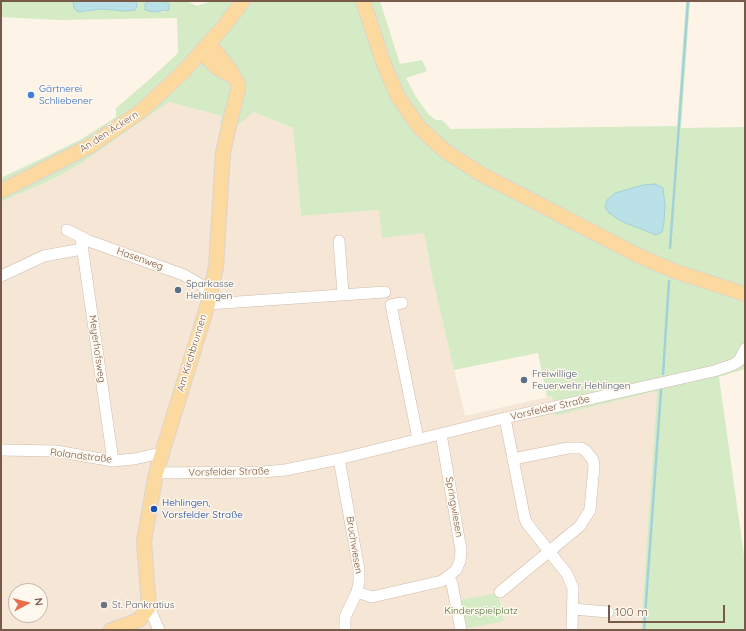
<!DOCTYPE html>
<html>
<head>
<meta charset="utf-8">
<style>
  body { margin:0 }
  #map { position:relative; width:746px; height:631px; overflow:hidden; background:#fdf4e7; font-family:Quicksand,sans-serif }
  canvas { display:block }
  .frame { position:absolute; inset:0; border:2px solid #785a4a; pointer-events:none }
  .north { position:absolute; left:8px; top:583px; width:40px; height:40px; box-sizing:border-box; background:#fff8ee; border:1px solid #c9b9ac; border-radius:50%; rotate:83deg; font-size:11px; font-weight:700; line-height:16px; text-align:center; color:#785a4a }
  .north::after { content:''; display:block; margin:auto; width:14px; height:18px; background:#e96d4a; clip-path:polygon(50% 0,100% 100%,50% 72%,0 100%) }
  .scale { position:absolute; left:608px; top:605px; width:117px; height:18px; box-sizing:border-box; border:2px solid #785a4a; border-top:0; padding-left:5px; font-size:12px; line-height:14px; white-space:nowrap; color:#785a4a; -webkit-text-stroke:3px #fff8ee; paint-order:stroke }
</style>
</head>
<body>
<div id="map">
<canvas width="746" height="631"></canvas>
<div class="frame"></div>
<div class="north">N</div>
<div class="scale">100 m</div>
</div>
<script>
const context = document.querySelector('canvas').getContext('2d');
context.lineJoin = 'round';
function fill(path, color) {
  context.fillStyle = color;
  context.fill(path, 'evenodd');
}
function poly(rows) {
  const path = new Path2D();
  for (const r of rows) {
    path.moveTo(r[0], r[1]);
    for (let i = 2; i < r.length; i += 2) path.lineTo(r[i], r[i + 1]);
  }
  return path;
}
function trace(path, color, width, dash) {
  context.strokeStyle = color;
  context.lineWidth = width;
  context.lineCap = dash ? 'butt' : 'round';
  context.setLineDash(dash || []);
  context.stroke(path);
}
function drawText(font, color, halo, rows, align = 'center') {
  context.font = font + ' Quicksand,sans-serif';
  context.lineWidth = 3;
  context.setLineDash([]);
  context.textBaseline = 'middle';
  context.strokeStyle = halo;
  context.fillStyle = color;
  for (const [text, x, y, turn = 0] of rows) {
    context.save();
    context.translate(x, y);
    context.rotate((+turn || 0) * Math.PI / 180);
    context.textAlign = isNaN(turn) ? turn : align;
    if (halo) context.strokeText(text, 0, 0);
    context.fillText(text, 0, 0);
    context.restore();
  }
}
const residential = poly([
  [169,102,222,116,252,112,293,128,301,216,379,210,424,233,434,285,465,416,552,396,556,416,657,391,641,630,1,630,1,202,53,179,80,164],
  [16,591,40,591,40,615,16,615]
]);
const green = poly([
  [1,1,73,1,74,8,83,12,101,9,125,11,137,4,136,1,149,1,154,12,165,12,169,4,165,1,187,1,197,6,211,1,380,1,400,64,422,60,427,71,406,78,416,97,429,115,436,120,442,120,451,129,677,126,686,1,690,1,681,128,745,127,745,369,719,377,745,563,745,630,641,630,657,391,555,416,552,396,547,397,538,353,454,370,434,285,424,233,382,238,379,210,301,216,293,128,253,112,236,127,220,123,222,116,169,102,80,164,53,179,1,202,1,178,80,140,116,117,116,108,151,78,178,53,177,18,58,20,1,17],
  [498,593,504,621,464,629,459,600]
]);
const water = poly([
  [73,1,136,1,137,7,135,10,125,11,101,9,78,12,74,8,73,1],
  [149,1,165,1,169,4,169,10,154,12,145,10,145,4,149,1],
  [655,184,663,188,665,205,664,222,662,232,656,235,623,222,609,213,605,207,607,200,615,193,643,185,655,184]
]);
const stream = poly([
  [670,248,688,1],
  [663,374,669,281],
  [644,630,661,390]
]);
const minor = poly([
  [67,230,89,241,184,275,211,291],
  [81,238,113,461],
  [339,241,343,293],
  [1,276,44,256,82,249],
  [402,303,391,305,418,439],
  [208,304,385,292],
  [505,418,524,515,526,522,567,574,573,588,572,630],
  [1,450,56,451,113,461,134,459,161,453],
  [339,459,359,570,359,582,357,592,345,617,345,630],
  [156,473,263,472,285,470,339,459,505,418,714,371,732,365,739,361,745,349],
  [449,577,452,584,461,630],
  [357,592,372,597,442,581,456,570,460,561,461,550,441,434],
  [500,592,580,526,590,510,594,466,593,460,586,451,581,448,568,448,513,459],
  [149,607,159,630],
  [573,609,608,612]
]);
const major = poly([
  [363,1,383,62,398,97,419,127,445,151,481,174,639,256,674,271,745,294],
  [202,52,216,67,232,76],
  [1,191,90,146,140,112,182,73,225,25,243,1],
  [111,630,139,620,149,607,144,541,156,473,208,304,216,267,223,153,230,121,238,90,238,84,229,68,209,43]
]);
const markers = [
  [31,95,4,"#3f7fe0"],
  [178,290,4,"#5c6f8a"],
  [524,380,4,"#5c6f8a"],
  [154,509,4,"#1a4fb4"],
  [104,605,4,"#6b7280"]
];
const shopNames = [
  ["Gärtnerei",39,89],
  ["Schliebener",39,101]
];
const streetNames = [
  ["An den Äckern",109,132,-33],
  ["Hasenweg",140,259,20],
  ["Meyerhofsweg",97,349,82],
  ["Am Kirchbrunnen",192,353,-73],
  ["Vorsfelder Straße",550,408,-13],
  ["Rolandstraße",81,456,7],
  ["Vorsfelder Straße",229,472,-1],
  ["Springwiesen",454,507,80],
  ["Bruchwiesen",354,545,81]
];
const serviceNames = [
  ["Sparkasse",186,284],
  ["Hehlingen",186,296],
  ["Freiwillige",532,374],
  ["Feuerwehr Hehlingen",532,386]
];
const transitNames = [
  ["Hehlingen,",162,503],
  ["Vorsfelder Straße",162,515]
];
const worshipNames = [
  ["St. Pankratius",112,605]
];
const parkNames = [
  ["Kinderspielplatz",481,611]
];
fill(residential, '#f5e6d5');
fill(green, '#d5ebc5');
fill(water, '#bbe1e8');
trace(water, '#a1d1da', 1);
trace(stream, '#a1d1da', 2.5);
trace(minor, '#cfbcac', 12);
trace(major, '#dcd4d0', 16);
trace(minor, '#fff', 11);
trace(major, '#fcd99f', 14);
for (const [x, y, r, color] of markers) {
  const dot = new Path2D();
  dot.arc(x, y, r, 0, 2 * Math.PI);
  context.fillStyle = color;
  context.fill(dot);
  trace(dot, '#fff8ee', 1.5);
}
drawText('10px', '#366cbe', '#fff8ee', shopNames, 'left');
drawText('10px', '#785a4a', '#fff8ee', streetNames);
drawText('10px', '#4e5e75', '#fff8ee', serviceNames, 'left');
drawText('10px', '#164399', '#fff8ee', transitNames, 'left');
drawText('10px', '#5b616d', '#fff8ee', worshipNames, 'left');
drawText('10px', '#50783f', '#fff8ee', parkNames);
</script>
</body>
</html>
